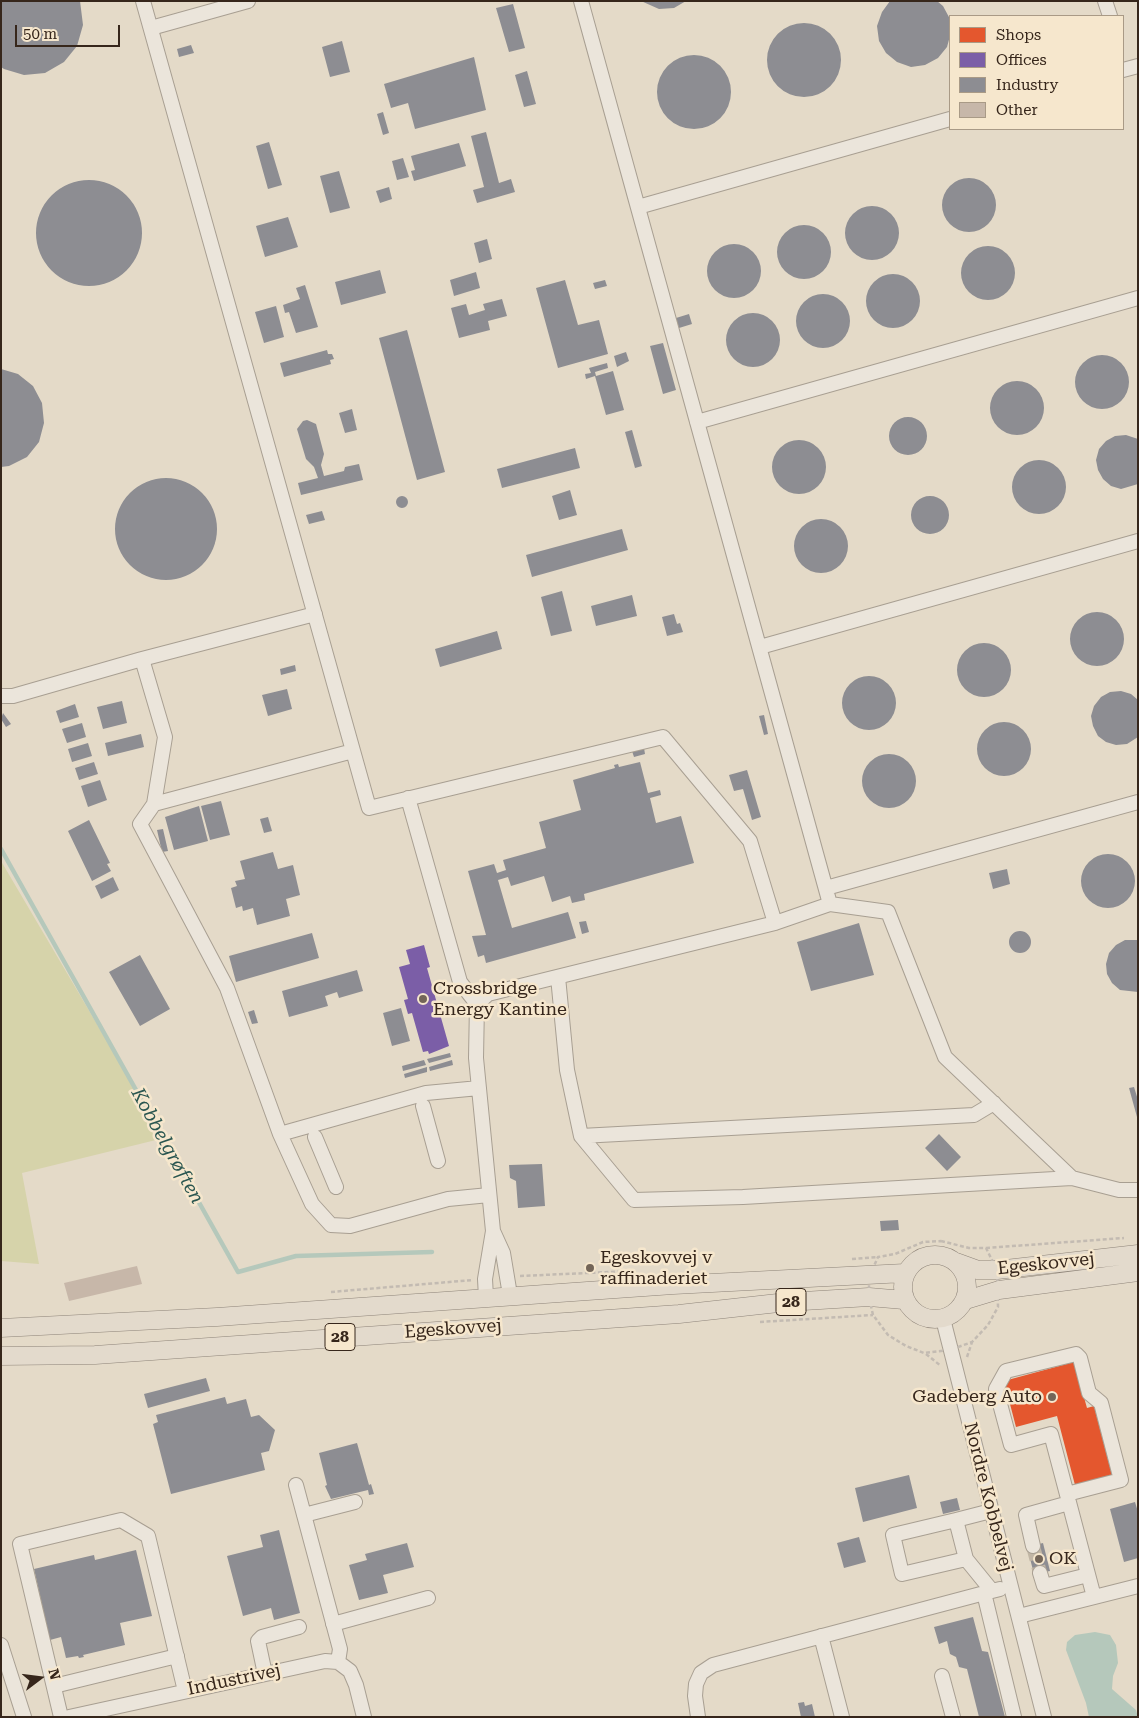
<!DOCTYPE html>
<html>
<head>
<meta charset="utf-8">
<style>
  body { margin:0 }
  #map { position:relative; width:1139px; height:1718px; overflow:hidden; background:#e4dac8; font-family:"Roboto Serif",serif }
  canvas { display:block }
  .frame { position:absolute; inset:0; border:2px solid #36261b; pointer-events:none }
  .legend { position:absolute; left:949px; top:15px; width:175px; height:115px; box-sizing:border-box; background:#f6e7cd; border:1px solid #a99a86; margin:0; padding:6px 9px; list-style:none; font-size:15px; color:#36261b }
  .legend li { display:flex; align-items:center; gap:10px; height:25px }
  .legend b { width:25px; border:1px solid #a99a86 }
  .north { position:absolute; left:15px; top:1653px; width:50px; height:50px; -webkit-text-stroke:4px #f6e7cd; paint-order:stroke; rotate:75deg; font-size:14px; font-weight:700; line-height:20px; text-align:center; color:#36261b }
  .north::after { content:''; display:block; margin:auto; width:18px; height:22px; background:#36261b; clip-path:polygon(50% 0,100% 100%,50% 72%,0 100%) }
  .scale { position:absolute; left:15px; top:25px; width:105px; height:22px; box-sizing:border-box; border:2px solid #36261b; border-top:0; padding-left:6px; font-size:15px; line-height:18px; white-space:nowrap; color:#36261b; -webkit-text-stroke:4px #f6e7cd; paint-order:stroke }
</style>
</head>
<body>
<div id="map">
<canvas width="1139" height="1718"></canvas>
<div class="frame"></div>
<ul class="legend">
<li><b style="height:14px;background:#e4572e"></b>Shops</li>
<li><b style="height:14px;background:#7b5ea7"></b>Offices</li>
<li><b style="height:14px;background:#8d8d92"></b>Industry</li>
<li><b style="height:14px;background:#c7b7a9"></b>Other</li>
</ul>
<div class="north">N</div>
<div class="scale">50 m</div>
</div>
<script>
const context = document.querySelector('canvas').getContext('2d');
context.lineJoin = 'round';
function fill(path, color) {
  context.fillStyle = color;
  context.fill(path, 'evenodd');
}
function poly(rows) {
  const path = new Path2D();
  for (const r of rows) {
    if (r.length === 3) {
      path.moveTo(r[0] + r[2], r[1]);
      path.arc(r[0], r[1], r[2], 0, 2 * Math.PI);
      continue;
    }
    path.moveTo(r[0], r[1]);
    for (let i = 2; i < r.length; i += 2) path.lineTo(r[i], r[i + 1]);
  }
  return path;
}
function trace(path, color, width, dash) {
  context.strokeStyle = color;
  context.lineWidth = width;
  context.lineCap = dash ? 'butt' : 'round';
  context.setLineDash(dash || []);
  context.stroke(path);
}
function drawText(font, color, halo, rows, align = 'center') {
  context.font = font + ' "Roboto Serif",serif';
  context.lineWidth = 5;
  context.setLineDash([]);
  context.textBaseline = 'middle';
  context.strokeStyle = halo;
  context.fillStyle = color;
  for (const [text, x, y, turn = 0] of rows) {
    context.save();
    context.translate(x, y);
    context.rotate((+turn || 0) * Math.PI / 180);
    context.textAlign = isNaN(turn) ? turn : align;
    if (halo) context.strokeText(text, 0, 0);
    context.fillText(text, 0, 0);
    context.restore();
  }
}
const green = poly([
  [1,861,164,1138,22,1173,39,1264,1,1261]
]);
const water = poly([
  [1095,1632,1110,1635,1116,1645,1118,1663,1113,1676,1112,1689,1136,1710,1138,1717,1089,1717,1086,1703,1066,1650,1067,1642,1075,1635]
]);
const shops = poly([
  [1074,1362,1087,1408,1094,1406,1112,1475,1075,1485,1057,1416,1016,1427,1004,1381]
]);
const offices = poly([
  [424,945,430,967,427,968,449,1046,429,1054,428,1051,423,1052,412,1013,408,1014,404,1000,408,999,399,967,410,964,406,950]
]);
const industry = poly([
  [1,1,80,1,83,25,77,46,64,62,45,73,24,75,4,69,1,67],
  [641,1,686,1,674,8,659,9],
  [890,1,937,1,943,6,950,19,950,36,947,47,938,58,925,65,911,67,897,62,886,53,879,41,877,26,882,12],
  [513,4,525,48,509,52,496,8],
  [804,60,37],
  [342,41,350,72,330,77,322,47],
  [191,45,194,53,179,57,177,49],
  [694,92,37],
  [474,57,486,110,415,129,408,103,391,108,384,84],
  [527,71,536,104,524,107,515,75],
  [383,112,389,133,383,135,377,114],
  [486,132,499,183,511,179,515,192,477,203,473,190,484,187,471,136],
  [269,142,282,185,268,189,256,146],
  [459,143,466,166,414,181,411,171,415,170,411,156],
  [403,158,409,177,397,180,392,161],
  [339,171,350,208,330,213,320,176],
  [969,205,27],
  [89,233,53],
  [389,187,392,199,380,203,376,191],
  [872,233,27],
  [288,217,298,247,265,257,256,226],
  [804,252,27],
  [487,239,492,259,479,263,474,243],
  [734,271,27],
  [988,273,27],
  [380,270,386,293,341,305,335,282],
  [476,272,480,288,454,296,450,280],
  [893,301,27],
  [565,280,578,325,599,320,608,354,558,368,536,288],
  [605,280,607,286,595,289,593,283],
  [305,285,318,327,296,333,289,312,285,313,283,305,300,299,296,288],
  [823,321,27],
  [502,299,507,316,488,321,490,330,459,338,451,308,466,304,469,315,485,310,483,304],
  [276,306,284,337,264,343,255,312],
  [753,340,27],
  [689,314,692,324,679,328,676,318],
  [407,330,445,472,417,480,379,338],
  [663,343,676,390,663,394,650,346],
  [327,350,328,354,332,354,334,359,330,360,331,364,284,377,280,363],
  [626,352,629,361,617,367,614,356],
  [1102,382,27],
  [607,363,608,368,595,372,596,376,613,371,624,410,606,415,595,376,586,379,585,374,591,373,589,368],
  [1,369,18,374,33,386,42,403,44,423,39,442,27,457,9,466,1,467],
  [1017,408,27],
  [352,409,357,430,345,433,339,413],
  [908,436,19],
  [307,420,316,424,324,454,321,465,324,476,344,471,345,467,359,464,363,480,301,495,298,483,318,478,314,467,306,459,297,429,303,421],
  [632,430,642,466,635,468,625,432],
  [1126,435,1138,439,1138,484,1121,489,1111,486,1103,479,1098,470,1096,460,1099,449,1106,441,1115,436],
  [799,467,27],
  [575,448,580,468,502,488,497,469],
  [1039,487,27],
  [166,529,51],
  [570,490,577,515,559,520,552,496],
  [402,502,6],
  [930,515,19],
  [322,511,325,520,309,524,306,515],
  [821,546,27],
  [622,529,628,550,532,577,526,555],
  [562,591,572,631,551,636,541,597],
  [632,595,637,616,596,626,591,606],
  [1097,639,27],
  [674,614,677,624,680,623,683,632,667,636,662,617],
  [497,631,502,649,440,667,435,649],
  [984,670,27],
  [295,665,296,671,281,675,280,669],
  [869,703,27],
  [287,689,292,709,268,716,262,695],
  [1121,691,1131,694,1138,700,1138,737,1127,744,1116,745,1106,742,1098,736,1093,726,1091,716,1094,706,1101,697,1110,692],
  [122,701,127,723,103,729,97,707],
  [75,704,79,717,60,723,56,711],
  [3,713,11,724,6,727,1,719],
  [764,715,768,734,764,735,759,716],
  [1004,749,27],
  [82,723,86,737,67,743,62,729],
  [141,734,144,747,108,756,105,743],
  [88,743,92,756,72,762,68,749],
  [644,748,645,754,634,757,632,751],
  [889,781,27],
  [94,762,98,774,79,780,75,768],
  [640,762,648,793,660,790,661,795,650,798,656,823,681,816,694,863,584,894,585,900,572,903,570,896,552,902,544,876,511,886,508,877,498,880,512,928,568,912,576,938,486,963,484,955,478,957,472,936,486,935,468,871,494,864,497,873,506,870,503,860,546,848,539,822,581,810,573,780,615,768,614,765,618,764,619,767],
  [747,770,761,817,752,820,743,789,734,791,729,775],
  [100,780,107,800,88,807,81,786],
  [221,801,230,835,210,840,201,806],
  [199,806,208,841,174,850,165,817],
  [268,817,272,831,264,833,260,819],
  [89,820,110,863,107,864,111,871,92,881,68,831],
  [163,829,168,851,162,852,157,830],
  [273,852,278,869,293,865,300,895,286,899,290,916,257,925,253,908,243,911,242,906,236,908,231,888,237,886,235,881,245,879,240,861],
  [1108,881,27],
  [1007,869,1010,884,993,889,989,873],
  [113,877,119,890,101,899,95,886],
  [586,921,589,932,582,934,579,922],
  [859,923,874,975,811,991,797,942],
  [1020,942,11],
  [312,933,319,958,236,982,229,956],
  [1125,940,1138,940,1138,992,1120,990,1112,983,1107,974,1106,964,1109,953,1116,945],
  [140,955,170,1009,140,1026,109,972],
  [357,970,363,991,339,998,337,992,325,996,328,1006,289,1017,282,991],
  [401,1008,410,1041,392,1046,383,1013],
  [254,1010,258,1023,252,1024,248,1012],
  [450,1053,451,1057,429,1063,427,1059],
  [424,1060,426,1065,403,1071,402,1066],
  [452,1060,453,1065,430,1071,429,1067],
  [427,1067,427,1072,405,1078,404,1074],
  [1134,1087,1138,1100,1137,1117,1129,1088],
  [939,1134,961,1157,947,1171,925,1148],
  [542,1164,545,1206,518,1208,516,1181,510,1178,509,1165],
  [898,1220,899,1230,881,1231,880,1221],
  [206,1378,210,1391,148,1408,144,1394],
  [225,1397,227,1404,246,1399,251,1417,259,1415,275,1430,269,1451,261,1453,265,1470,171,1494,153,1424,158,1422,156,1415],
  [357,1443,369,1485,371,1484,374,1494,369,1495,368,1490,331,1499,325,1486,327,1485,319,1453],
  [909,1475,917,1508,863,1522,855,1488],
  [957,1498,960,1510,943,1514,940,1502],
  [1135,1502,1138,1512,1138,1558,1124,1562,1110,1509],
  [279,1530,300,1613,274,1620,271,1608,243,1616,227,1556,263,1547,260,1535],
  [859,1537,866,1562,844,1568,837,1543],
  [407,1543,414,1567,383,1575,388,1593,359,1600,349,1565,367,1560,365,1554],
  [1043,1543,1050,1571,1034,1574,1027,1547],
  [136,1550,152,1616,120,1623,125,1645,83,1655,84,1657,79,1658,78,1656,66,1658,61,1637,50,1640,34,1569,94,1555,95,1560],
  [973,1617,982,1651,988,1652,1005,1717,979,1717,967,1669,959,1667,956,1657,950,1654,947,1641,939,1644,934,1627],
  [804,1702,805,1706,812,1704,815,1717,801,1717,798,1703]
]);
const stream = poly([
  [1,849,238,1272,296,1256,432,1252]
]);
const building = poly([
  [137,1266,142,1284,69,1301,64,1283]
]);
const minorTunnel = poly([
  [1033,1546,1040,1573]
]);
const path = poly([
  [941,1241,969,1248,986,1248,997,1270,998,1307,988,1325,972,1342,950,1350,924,1353,906,1346,888,1335,873,1315,869,1297,869,1277,878,1257,895,1254,923,1242,941,1241],
  [986,1248,1124,1238],
  [852,1259,878,1257],
  [520,1276,632,1271],
  [331,1292,473,1280],
  [760,1322,873,1315],
  [926,1354,941,1366],
  [967,1357,972,1342]
]);
const minor = poly([
  [143,1,369,808,663,737,750,841,775,923,488,994,477,1004,476,1058,493,1231,485,1279,486,1297],
  [581,1,830,904],
  [1105,1,1110,16],
  [151,28,248,1],
  [1123,70,1138,66],
  [638,207,950,119],
  [697,422,1138,298],
  [760,647,1138,541],
  [142,659,165,737,154,804,140,824,227,988,280,1134,312,1204,331,1225,350,1226,448,1199,489,1195],
  [1,696,13,696,142,659,315,614],
  [408,798,460,982,477,1004],
  [154,804,353,751],
  [826,888,1138,802],
  [775,923,830,904,888,912,945,1057,1072,1178,1119,1190,1138,1190],
  [558,977,567,1070,581,1136,634,1200,743,1197,1072,1178],
  [423,1106,438,1161],
  [280,1134,426,1093,479,1088],
  [581,1136,974,1115,994,1103],
  [315,1137,336,1187],
  [493,1231,503,1253,510,1295],
  [943,1319,1044,1717],
  [296,1485,340,1649,338,1662],
  [1067,1494,1121,1480,1101,1403,1089,1393,1080,1358,1076,1354,1006,1371,996,1389,1011,1445,1051,1434,1094,1597],
  [304,1515,355,1502],
  [956,1520,966,1559,902,1574,893,1535,956,1520,991,1511],
  [1033,1546,1026,1515,1069,1503],
  [966,1559,992,1591,1000,1589],
  [1040,1573,1044,1586,1088,1575],
  [984,1593,1014,1717],
  [1019,1616,1138,1586],
  [333,1624,428,1598],
  [821,1636,842,1717],
  [1,1645,24,1717],
  [265,1674,258,1641,262,1637,299,1627],
  [942,1676,953,1717],
  [54,1686,177,1656],
  [61,1717,20,1544,121,1520,148,1536,185,1691],
  [69,1717,325,1661,338,1662,350,1671,356,1685,364,1717],
  [698,1717,695,1696,696,1684,701,1673,713,1665,992,1591]
]);
const major = poly([
  [935,1287,32],
  [956,1262,978,1270,997,1270,1138,1254],
  [966,1300,999,1290,1138,1272],
  [1,1328,217,1317,673,1285,905,1273],
  [1,1356,95,1355,679,1314,787,1302,869,1297,904,1300]
]);
const markers = [
  [423,999,5,"#736558"],
  [590,1268,5,"#736558"],
  [1052,1397,5,"#736558"],
  [1039,1559,5,"#736558"]
];
const shields = [
  [791,1302,30],
  [340,1337,30]
];
const shieldNames = [
  ["28",791,1302],
  ["28",340,1337]
];
const poiNames = [
  ["Crossbridge",433,989],
  ["Energy Kantine",433,1010],
  ["Egeskovvej v",600,1258],
  ["raffinaderiet",600,1279],
  ["Gadeberg Auto",1042,1397,"right"],
  ["OK",1049,1559]
];
const streetNames = [
  ["Egeskovvej",1046,1264,-6],
  ["Egeskovvej",453,1329,-4],
  ["Nordre Kobbelvej",988,1497,76],
  ["Industrivej",234,1680,-12]
];
const waterNames = [
  ["Kobbelgrøften",167,1146,61]
];
fill(green, '#d6d3aa');
fill(water, '#b5c8bb');
fill(shops, '#e4572e');
fill(offices, '#7b5ea7');
fill(industry, '#8d8d92');
trace(stream, '#b5c8bb', 4.5);
fill(building, '#c7b7a9');
trace(minorTunnel, '#c1b6a5', 14, [14, 7]);
trace(minor, '#a89f92', 16);
trace(major, '#8e8479', 19);
trace(path, '#c3bbb2', 2.5, [4, 2.5]);
trace(minor, '#ebe5db', 14);
trace(major, '#e3dacc', 18);
for (const [x, y, r, color] of markers) {
  const dot = new Path2D();
  dot.arc(x, y, r, 0, 2 * Math.PI);
  context.fillStyle = color;
  context.fill(dot);
  trace(dot, '#f6e7cd', 2);
}
for (const [x, y, w] of shields) {
  const box = new Path2D();
  box.roundRect(x - w / 2, y - 13.5, w, 27, 4);
  context.fillStyle = '#f6e7cd';
  context.fill(box);
  trace(box, '#36261b', 1);
}
drawText('bold 16px', '#36261b', null, shieldNames);
drawText('18px', '#36261b', '#f6e7cd', poiNames, 'left');
drawText('18px', '#36261b', '#f6e7cd', streetNames);
drawText('italic 19px', '#2a5650', '#f6e7cd', waterNames);
</script>
</body>
</html>
